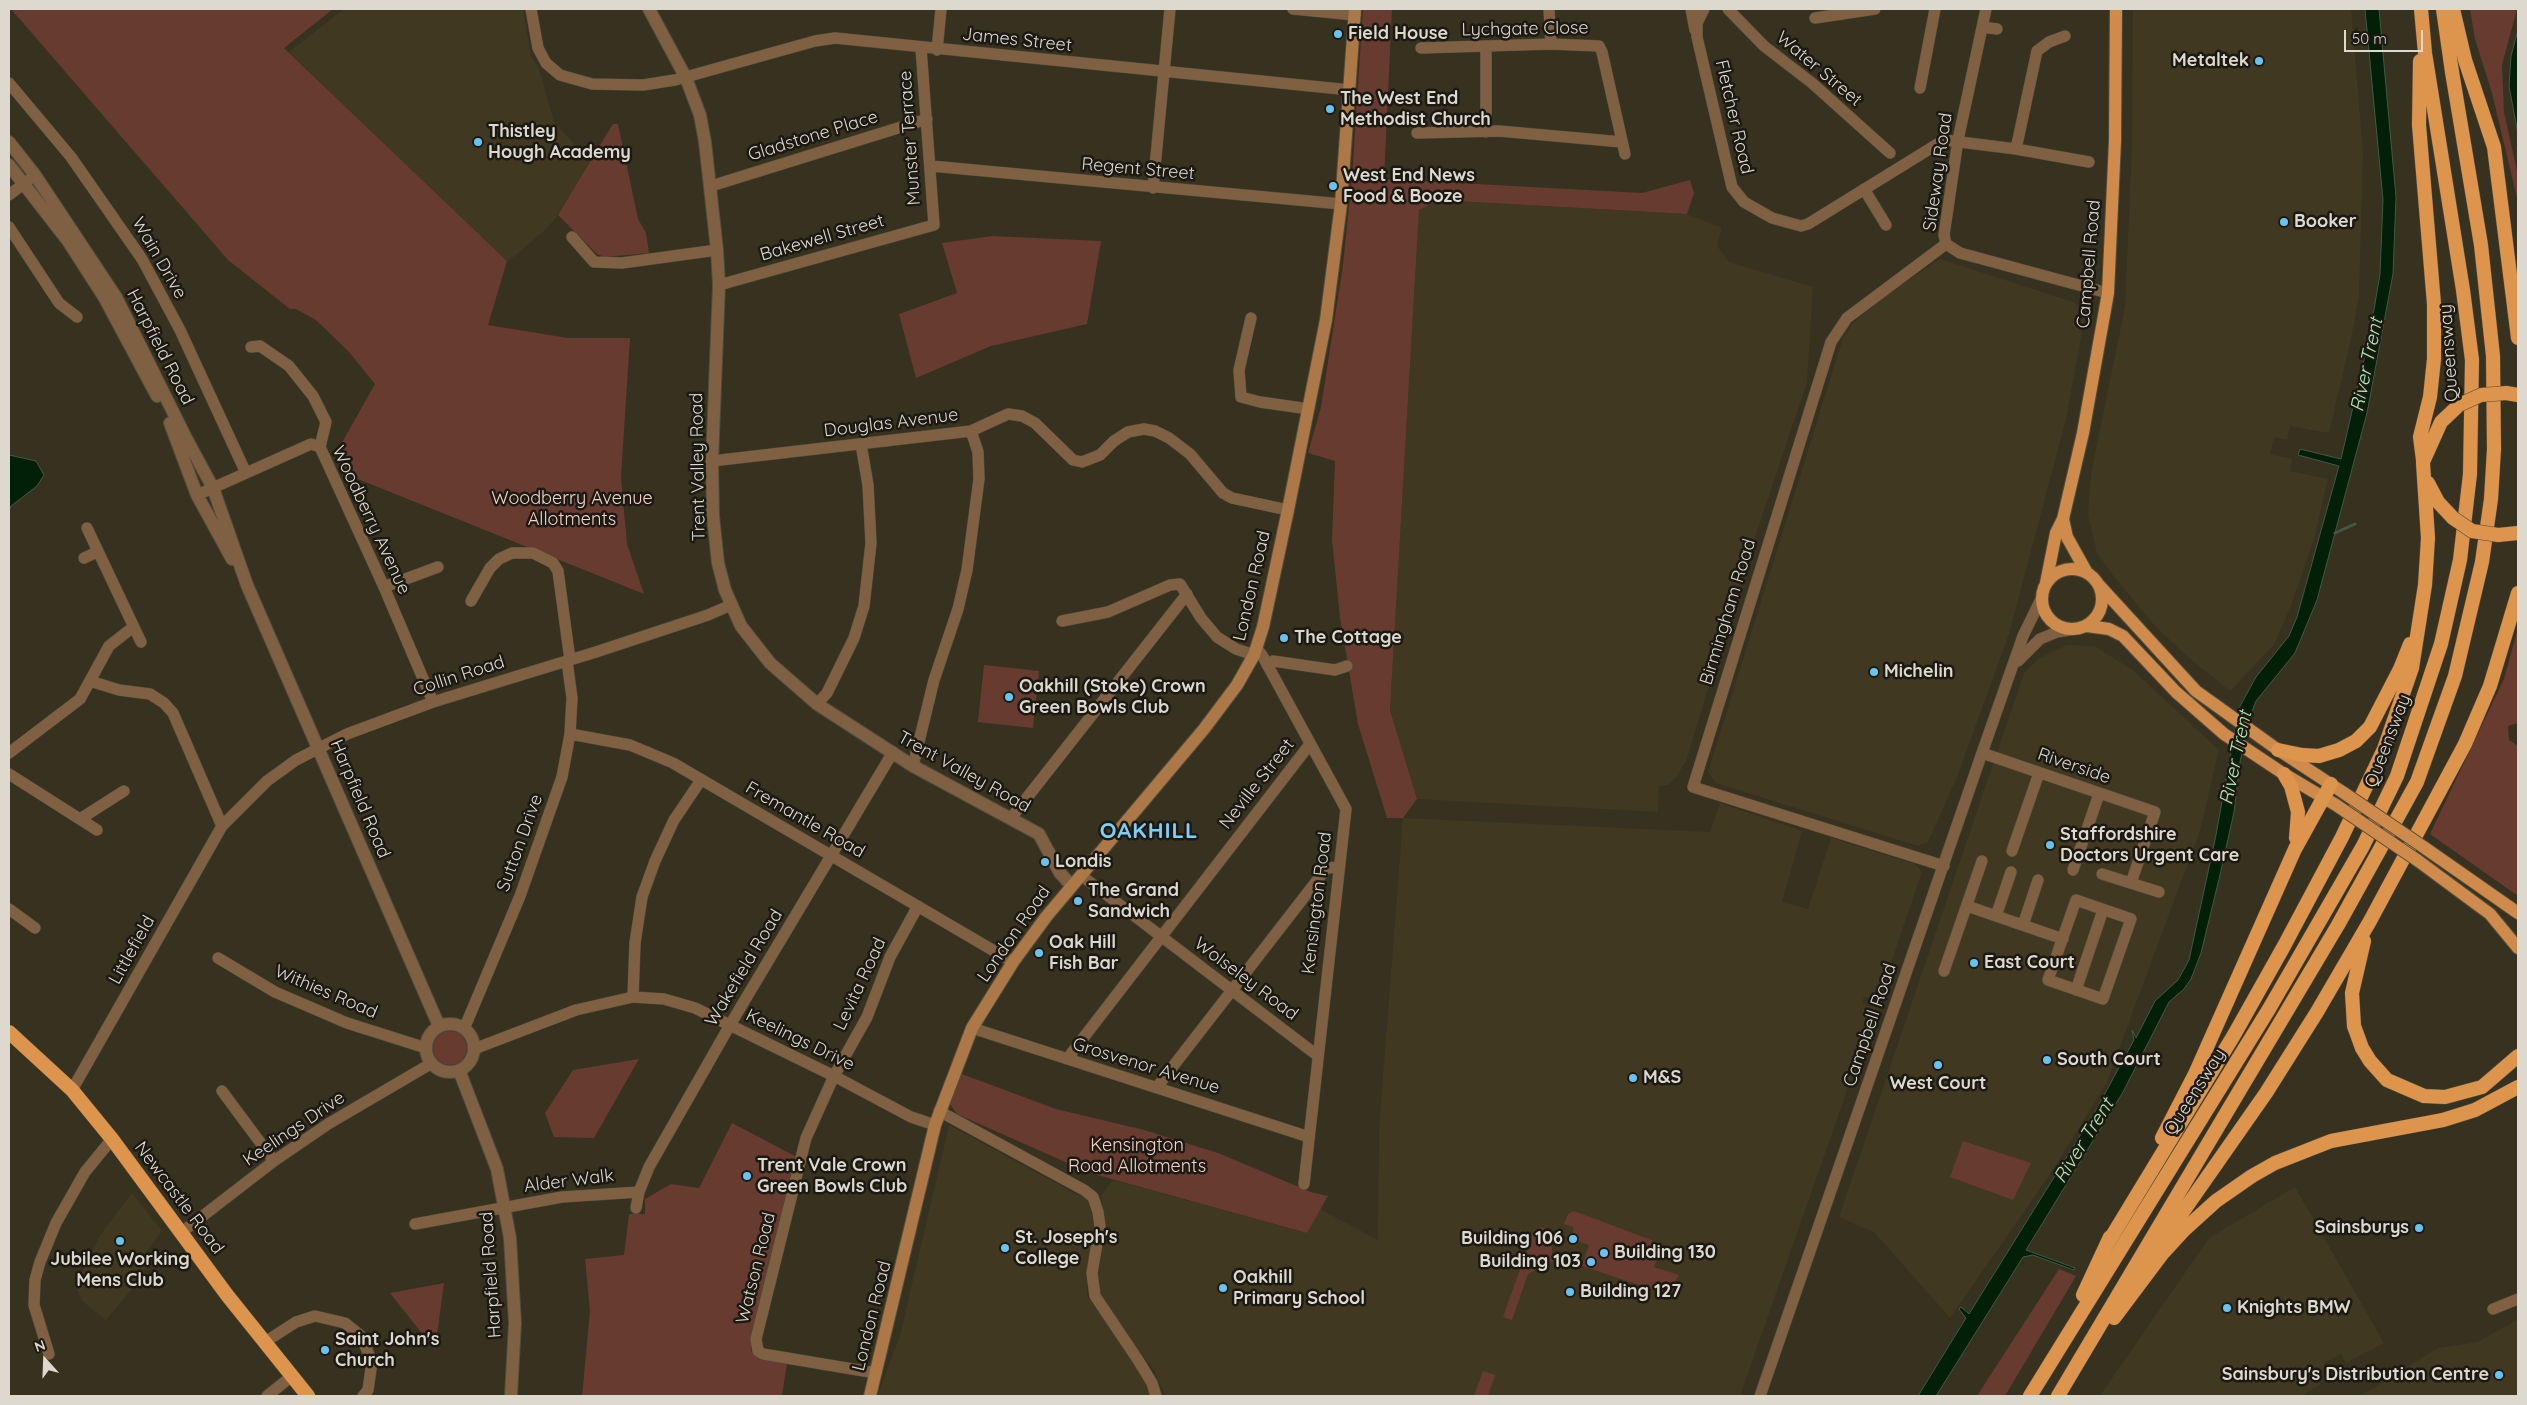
<!DOCTYPE html>
<html>
<head>
<meta charset="utf-8">
<style>
  body { margin:0 }
  #map { position:relative; width:2527px; height:1405px; overflow:hidden; background:#373120; font-family:Quicksand,sans-serif }
  canvas { display:block }
  .frame { position:absolute; inset:0; border:10px solid #ddd9cf; pointer-events:none }
  .north { position:absolute; left:20px; top:1335px; width:50px; height:50px; -webkit-text-stroke:4px #1c1912; paint-order:stroke; rotate:340deg; font-size:14px; font-weight:700; line-height:20px; text-align:center; color:#ddd9cf }
  .north::after { content:''; display:block; margin:auto; width:18px; height:22px; background:#ddd9cf; clip-path:polygon(50% 0,100% 100%,50% 72%,0 100%) }
  .scale { position:absolute; left:2344px; top:30px; width:79px; height:22px; box-sizing:border-box; border:2px solid #ddd9cf; border-top:0; padding-left:6px; font-size:15px; line-height:18px; white-space:nowrap; color:#ddd9cf; -webkit-text-stroke:4px #1c1912; paint-order:stroke }
</style>
</head>
<body>
<div id="map">
<canvas width="2527" height="1405"></canvas>
<div class="frame"></div>
<div class="north">N</div>
<div class="scale">50 m</div>
</div>
<script>
const context = document.querySelector('canvas').getContext('2d');
context.lineJoin = 'round';
function fill(path, color) {
  context.fillStyle = color;
  context.fill(path, 'evenodd');
}
function poly(rows) {
  const path = new Path2D();
  for (const r of rows) {
    if (r.length === 3) {
      path.moveTo(r[0] + r[2], r[1]);
      path.arc(r[0], r[1], r[2], 0, 2 * Math.PI);
      continue;
    }
    path.moveTo(r[0], r[1]);
    for (let i = 2; i < r.length; i += 2) path.lineTo(r[i], r[i + 1]);
  }
  return path;
}
function trace(path, color, width, dash) {
  context.strokeStyle = color;
  context.lineWidth = width;
  context.lineCap = dash ? 'butt' : 'round';
  context.setLineDash(dash || []);
  context.stroke(path);
}
function drawText(font, color, halo, rows, align = 'center') {
  context.font = font + ' Quicksand,sans-serif';
  context.lineWidth = 5;
  context.setLineDash([]);
  context.textBaseline = 'middle';
  context.strokeStyle = halo;
  context.fillStyle = color;
  for (const [text, x, y, turn = 0] of rows) {
    context.save();
    context.translate(x, y);
    context.rotate((+turn || 0) * Math.PI / 180);
    context.textAlign = isNaN(turn) ? turn : align;
    if (halo) context.strokeText(text, 0, 0);
    context.fillText(text, 0, 0);
    context.restore();
  }
}
const built = poly([
  [344,9,523,9,531,57,539,68,554,122,591,162,558,215,547,228,515,256,507,261,289,52],
  [2133,9,2351,9,2363,151,2359,296,2351,339,2329,433,2290,426,2287,440,2274,437,2270,454,2292,459,2290,471,2328,479,2314,539,2292,603,2274,645,2230,691,2189,658,2155,626,2115,578,2097,553,2088,515,2091,474,2125,307,2132,146],
  [1438,200,1687,214,1722,228,1717,246,1729,262,1813,287,1807,382,1745,567,1686,761,1677,776,1668,785,1659,786,1658,812,1417,799,1390,710,1419,210],
  [1940,259,2073,302,2082,308,2084,322,2066,419,2009,634,1957,777,1928,842,1918,846,1716,783,1708,772,1843,338,1854,322,1889,293],
  [2067,645,2094,646,2133,670,2219,750,2200,831,2106,1084,2051,1173,1950,1318,1874,1232,1839,1217,2024,673,2038,659],
  [1720,803,1802,831,1782,902,1808,909,1831,838,1915,864,1922,872,1878,1001,1864,997,1862,1003,1876,1008,1740,1396,1165,1396,1154,1370,1100,1298,1098,1278,1106,1222,1101,1196,1113,1180,1306,1233,1320,1209,1378,1240,1379,1128,1403,818,1710,832],
  [949,1125,1087,1200,1095,1227,1087,1269,1087,1296,1127,1351,1146,1383,1150,1396,877,1396,900,1336],
  [2295,1187,2384,1343,2346,1363,2341,1354,2324,1363,2320,1385,2302,1396,2103,1396,2101,1394,2209,1238],
  [132,1193,162,1231,141,1259,148,1265,143,1270,145,1273,106,1320,82,1301,75,1286,101,1234],
  [2518,1319,2518,1396,2360,1396,2438,1348,2478,1342]
]);
const green = poly([
  [11,9,333,9,284,48,507,261,488,325,568,338,630,338,621,477,627,544,644,594,348,475,335,455,375,384,349,352,316,320,296,309,290,309,228,260],
  [1363,9,1392,9,1384,179,1642,193,1690,180,1694,193,1687,214,1439,200,1419,210,1390,710,1417,799,1403,818,1387,818,1358,724,1340,618,1332,540,1335,461,1308,453,1321,407,1343,265,1352,178],
  [2470,9,2517,9,2502,65,2504,112,2518,176,2518,202,2492,93,2475,39],
  [613,124,618,124,638,219,646,233,649,253,605,257,597,254,558,215],
  [992,236,1101,241,1087,324,991,346,916,378,899,314,957,293,942,243],
  [2518,628,2518,723,2508,726,2509,740,2518,746,2518,896,2430,834,2504,679],
  [984,665,1039,671,1033,728,978,722],
  [450,1048,17],
  [639,1059,594,1138,554,1137,545,1113,573,1070],
  [959,1073,1056,1109,1144,1130,1218,1153,1311,1192,1328,1196,1307,1233,1090,1173,957,1114,949,1103],
  [732,1123,795,1156,751,1344,751,1351,759,1359,787,1363,782,1396,582,1396,590,1311,585,1259,624,1255,629,1214,645,1214,645,1199,671,1184,699,1188],
  [1963,1141,2031,1163,2013,1200,1950,1177],
  [1574,1211,1662,1244,1654,1267,1679,1275,1671,1289,1660,1292,1582,1266,1589,1245,1577,1241,1578,1238,1574,1236,1573,1227,1564,1224,1568,1214],
  [1541,1227,1550,1231,1553,1261,1528,1274,1512,1320,1503,1317,1534,1230],
  [2059,1269,2076,1276,2005,1396,1977,1396],
  [444,1283,435,1350,390,1293],
  [1483,1371,1495,1375,1488,1396,1474,1396]
]);
const water = poly([
  [2365,9,2379,9,2396,197,2393,274,2367,413,2317,600,2295,653,2256,701,2251,714,2240,762,2234,812,2220,875,2201,953,2191,979,2184,989,2169,1002,2123,1092,2026,1250,2075,1268,2074,1270,2033,1255,2023,1257,1936,1396,1918,1396,1966,1318,1959,1309,1961,1307,1969,1314,2096,1110,2134,1040,2132,1030,2136,1038,2155,1001,2178,980,2189,960,2216,835,2239,708,2256,677,2289,636,2297,617,2339,466,2298,455,2300,449,2341,459,2370,333,2380,274,2383,200,2365,9],
  [2518,30,2518,134,2509,86,2511,56,2518,30],
  [9,455,36,461,44,475,37,486,11,506,9,511,9,455]
]);
const stream = poly([
  [2335,533,2355,524]
]);
const minor = poly([
  [531,9,538,48,546,63,560,75,592,84,643,85,675,80,815,41,835,38,1350,90],
  [1293,9,1355,15],
  [1549,9,1551,44],
  [1691,9,1695,30],
  [1704,9,1697,23,1697,37,1732,187,1744,202,1772,218,1801,226,1808,224,1944,140,2016,149,2089,162],
  [1728,9,1764,46,1812,83,1890,153],
  [1986,9,1958,140,1944,235,1946,244,1960,253,2108,293],
  [1815,18,1875,9],
  [1982,27,1997,29],
  [1486,47,1486,132],
  [1421,48,1551,44,1599,46,1602,52,1625,154],
  [937,50,941,9],
  [9,83,71,157,142,259,180,330,246,473],
  [1920,88,1935,9],
  [1417,133,1499,131,1622,142],
  [2016,149,2037,51,2049,42,2065,36],
  [931,166,1341,204],
  [711,186,927,119],
  [1153,188,1170,9],
  [1864,189,1886,225],
  [9,195,35,175],
  [9,227,59,303,77,317],
  [572,237,594,262,622,263,717,250],
  [719,285,934,225,921,48],
  [1251,318,1239,370,1241,397,1260,402,1309,409],
  [251,347,260,346,289,366,313,396,326,422,320,447],
  [971,431,1008,414,1022,416,1035,423,1073,460,1082,462,1100,455,1114,441,1128,432,1144,429,1155,431,1169,438,1190,454,1223,493,1232,498,1288,510],
  [712,461,971,431,978,452,979,479,967,570,958,609,934,680,913,766],
  [197,495,311,444,320,447,384,587,433,702],
  [87,528,141,642],
  [84,558,97,552],
  [384,587,438,567],
  [471,601,490,568,499,559,512,553,533,553,553,563,558,571,570,660],
  [1062,621,1108,612,1170,585,1180,584,1201,618,1217,637,1236,649,1254,655],
  [1256,648,1262,655,1346,809,1304,1184],
  [2018,661,2040,639,2057,632,2075,629],
  [1267,665,1273,661,1335,670,1347,666],
  [90,681,119,690,150,694,164,703,173,713,222,826],
  [817,704,827,693,854,638,864,606,871,543,868,485,861,444],
  [570,734,630,745,673,763,1013,962],
  [9,753,80,699,109,646,132,628],
  [1982,753,2155,812,2131,883],
  [9,774,97,830],
  [1011,818,1187,594],
  [80,819,124,791],
  [2012,851,2039,773],
  [1944,866,1693,787,1831,342,1847,318,1946,244],
  [2073,870,2099,794],
  [2102,874,2159,892],
  [1082,876,1318,1056],
  [2076,900,2131,919,2103,999,2048,980,2076,900],
  [1967,906,2063,939],
  [9,909,35,928],
  [1996,916,2011,872],
  [2023,925,2038,880],
  [218,958,275,992,347,1023,426,1048],
  [1944,971,1982,861],
  [2076,990,2103,910],
  [633,997,635,943,642,897,655,861,674,820,701,780],
  [972,1028,1309,1137],
  [464,1029,520,896,562,777,570,734,572,698,567,661],
  [474,1049,576,1010,633,997,664,999,695,1008,834,1076,911,1117,935,1125],
  [1067,1059,1310,744],
  [1157,1087,1322,874,1327,868,1338,867],
  [72,1090,222,826,267,781,296,760,347,734,433,702,596,652,708,615,731,605],
  [222,1091,274,1161],
  [939,1111,1084,1190,1093,1197,1098,1212,1100,1226,1092,1273,1095,1296,1138,1360,1152,1383,1156,1396],
  [636,1208,639,1192,649,1167,730,1025,893,752],
  [415,1224,562,1197,639,1192],
  [182,1232,274,1161,328,1124,432,1063],
  [2493,1309,2518,1299],
  [265,1342,296,1322,315,1316,345,1323,361,1336,372,1362,368,1390,363,1396],
  [49,1354,34,1305,35,1280,40,1262,56,1223,85,1172,112,1139],
  [876,1373,763,1354,758,1351,756,1339,806,1138,834,1076,867,1017,890,957,918,906],
  [267,1396,292,1376],
  [1760,1396,1982,753,2023,636,2041,599]
]);
const tertiary = poly([
  [649,9,686,78,700,115,705,142,717,250,719,285,712,461,713,516,718,563,725,590,741,626,770,663,817,704,913,766,1039,834,1060,873,1071,885],
  [9,142,35,175,116,297,185,436,213,488,247,585,439,1026],
  [9,165,68,241,104,297,157,396],
  [170,423,197,495,232,559],
  [450,1048,24],
  [459,1070,497,1169,510,1238,515,1323,511,1396]
]);
const secondary = poly([
  [870,1396,935,1125,972,1028,1013,962,1046,917,1204,729,1237,685,1254,655,1263,627,1288,510,1326,320,1341,204,1355,9]
]);
const primary = poly([
  [2063,519,2067,537,2087,573],
  [2072,599,30],
  [2046,583,2056,533,2063,519,2083,433,2108,293,2115,141,2116,9],
  [2098,584,2196,691,2274,747,2344,793],
  [2087,626,2109,629,2123,636,2176,692,2224,734,2284,774,2336,805],
  [2425,848,2518,913],
  [2417,860,2490,914,2518,948]
]);
const trunk = poly([
  [2453,9,2465,60,2494,147,2518,338],
  [2420,61,2419,125,2434,304,2434,359,2430,397,2420,437,2423,460],
  [2506,393,2518,395],
  [2423,462,2441,422,2459,405],
  [2428,483,2438,502,2453,518],
  [2498,535,2518,533],
  [2278,750,2302,755,2319,756,2339,750,2356,741,2370,727,2400,669,2410,644],
  [2284,774,2291,786,2298,812,2296,838],
  [2364,941,2352,993,2354,1026,2362,1048,2370,1061,2387,1080,2424,1096,2445,1097,2482,1087,2518,1056],
  [9,1032,72,1090,112,1139,227,1295,308,1396],
  [2162,1138,2195,1074,2295,849,2331,784],
  [2106,1246,2234,1035,2284,946,2342,837,2384,749,2412,668,2425,585,2428,538,2423,463],
  [2145,1266,2266,1093,2317,1012,2370,921,2465,744,2490,686,2518,593],
  [2083,1295,2110,1237],
  [2114,1318,2162,1254,2184,1230,2216,1201,2252,1176,2275,1163,2331,1141,2443,1120,2475,1110,2518,1087],
  [2030,1396,2269,1009,2363,846,2397,776,2441,644,2460,560,2470,474,2472,360,2463,290,2425,53,2421,9],
  [2058,1396,2338,925,2379,851,2417,782,2455,676,2482,562,2491,499,2494,449,2493,356,2481,245,2452,72,2443,9]
]);
const primaryBridge = poly([
  [2344,793,2425,848],
  [2336,805,2417,860]
]);
const trunkBridge = poly([
  [2459,405,2481,395,2506,393],
  [2453,518,2472,531,2498,535]
]);
const markers = [
  [1338,34,5,"#67c4f0"],
  [2259,61,5,"#67c4f0"],
  [1330,109,5,"#67c4f0"],
  [478,142,5,"#67c4f0"],
  [1333,186,5,"#67c4f0"],
  [2284,222,5,"#67c4f0"],
  [1284,638,5,"#67c4f0"],
  [1874,672,5,"#67c4f0"],
  [1009,697,5,"#67c4f0"],
  [2050,845,5,"#67c4f0"],
  [1045,862,5,"#67c4f0"],
  [1078,901,5,"#67c4f0"],
  [1039,953,5,"#67c4f0"],
  [1974,963,5,"#67c4f0"],
  [2047,1060,5,"#67c4f0"],
  [1938,1065,5,"#67c4f0"],
  [1633,1078,5,"#67c4f0"],
  [747,1176,5,"#67c4f0"],
  [2419,1228,5,"#67c4f0"],
  [1573,1239,5,"#67c4f0"],
  [120,1241,5,"#67c4f0"],
  [1005,1248,5,"#67c4f0"],
  [1604,1253,5,"#67c4f0"],
  [1591,1262,5,"#67c4f0"],
  [1223,1288,5,"#67c4f0"],
  [1570,1292,5,"#67c4f0"],
  [2227,1308,5,"#67c4f0"],
  [325,1350,5,"#67c4f0"],
  [2499,1375,5,"#67c4f0"]
];
const streetNames = [
  ["Lychgate Close",1525,29,-1],
  ["James Street",1017,40,6],
  ["Water Street",1819,69,40],
  ["Fletcher Road",1734,117,77],
  ["Gladstone Place",813,136,-17],
  ["Munster Terrace",910,138,-94],
  ["Regent Street",1138,169,5],
  ["Sideway Road",1938,172,-82],
  ["Bakewell Street",822,238,-16],
  ["Wain Drive",159,258,60],
  ["Campbell Road",2089,264,-85],
  ["Harpfield Road",160,347,63],
  ["Queensway",2449,353,-94],
  ["Douglas Avenue",891,423,-7],
  ["Trent Valley Road",698,467,-91],
  ["Woodberry Avenue",371,520,65],
  ["London Road",1252,586,-77],
  ["Birmingham Road",1728,612,-73],
  ["Collin Road",459,676,-18],
  ["Queensway",2388,741,-69],
  ["Riverside",2074,766,19],
  ["Trent Valley Road",964,772,29],
  ["Neville Street",1257,784,-52],
  ["Harpfield Road",360,799,67],
  ["Fremantle Road",805,820,30],
  ["Sutton Drive",520,843,-70],
  ["Kensington Road",1317,903,-83],
  ["London Road",1014,934,-55],
  ["Littlefield",132,950,-61],
  ["Wakefield Road",744,968,-59],
  ["Wolseley Road",1246,979,37],
  ["Levita Road",860,984,-65],
  ["Withies Road",326,992,23],
  ["Campbell Road",1870,1025,-71],
  ["Keelings Drive",800,1040,26],
  ["Grosvenor Avenue",1146,1066,17],
  ["Queensway",2195,1092,-58],
  ["Keelings Drive",294,1129,-34],
  ["Alder Walk",569,1181,-7],
  ["Newcastle Road",179,1198,53],
  ["Watson Road",756,1268,-76],
  ["Harpfield Road",491,1275,-94],
  ["London Road",872,1316,-76]
];
const poiNames = [
  ["Field House",1348,34],
  ["Metaltek",2249,61,"right"],
  ["The West End",1340,99],
  ["Methodist Church",1340,120],
  ["Thistley",488,132],
  ["Hough Academy",488,153],
  ["West End News",1343,176],
  ["Food & Booze",1343,197],
  ["Booker",2294,222],
  ["The Cottage",1294,638],
  ["Michelin",1884,672],
  ["Oakhill (Stoke) Crown",1019,687],
  ["Green Bowls Club",1019,708],
  ["Staffordshire",2060,835],
  ["Doctors Urgent Care",2060,856],
  ["Londis",1055,862],
  ["The Grand",1088,891],
  ["Sandwich",1088,912],
  ["Oak Hill",1049,943],
  ["Fish Bar",1049,964],
  ["East Court",1984,963],
  ["South Court",2057,1060],
  ["M&S",1643,1078],
  ["West Court",1938,1084,"center"],
  ["Trent Vale Crown",757,1166],
  ["Green Bowls Club",757,1187],
  ["Sainsburys",2409,1228,"right"],
  ["St. Joseph's",1015,1238],
  ["College",1015,1259],
  ["Building 106",1563,1239,"right"],
  ["Building 130",1614,1253],
  ["Jubilee Working",120,1260,"center"],
  ["Mens Club",120,1281,"center"],
  ["Building 103",1581,1262,"right"],
  ["Oakhill",1233,1278],
  ["Primary School",1233,1299],
  ["Building 127",1580,1292],
  ["Knights BMW",2237,1308],
  ["Saint John's",335,1340],
  ["Church",335,1361],
  ["Sainsbury's Distribution Centre",2489,1375,"right"]
];
const parkNames = [
  ["Woodberry Avenue",572,499],
  ["Allotments",572,520],
  ["Kensington",1137,1146],
  ["Road Allotments",1137,1167]
];
const waterNames = [
  ["River Trent",2367,365,-78],
  ["River Trent",2236,758,-78],
  ["River Trent",2084,1141,-58]
];
const districtNames = [
  ["OAKHILL",1149,831]
];
fill(built, '#413821');
fill(green, '#673b30');
fill(water, '#022007');
trace(water, '#445843', 1);
trace(stream, '#445843', 3);
trace(minor, '#524c3c', 12);
trace(tertiary, '#524c3c', 14);
trace(secondary, '#524c3c', 14);
trace(primary, '#524c3c', 14);
trace(trunk, '#524c3c', 15);
trace(minor, '#806042', 11);
trace(tertiary, '#806042', 12);
trace(secondary, '#ac7848', 12);
trace(primary, '#ce8b4b', 12);
trace(trunk, '#dd944c', 14);
trace(primaryBridge, '#524c3c', 14, []);
trace(trunkBridge, '#524c3c', 15, []);
trace(primaryBridge, '#ce8b4b', 12);
trace(trunkBridge, '#dd944c', 14);
for (const [x, y, r, color] of markers) {
  const dot = new Path2D();
  dot.arc(x, y, r, 0, 2 * Math.PI);
  context.fillStyle = color;
  context.fill(dot);
  trace(dot, '#1c1912', 2);
}
drawText('18px', '#ddd9cf', '#1c1912', streetNames);
drawText('bold 18px', '#ddd9cf', '#1c1912', poiNames, 'left');
drawText('18px', '#f6d2c9', '#1c1912', parkNames);
drawText('italic 19px', '#adeeb2', '#1c1912', waterNames);
context.letterSpacing = '1px';
drawText('bold 22px', '#7bcff8', '#1c1912', districtNames);
context.letterSpacing = '0px';
</script>
</body>
</html>
